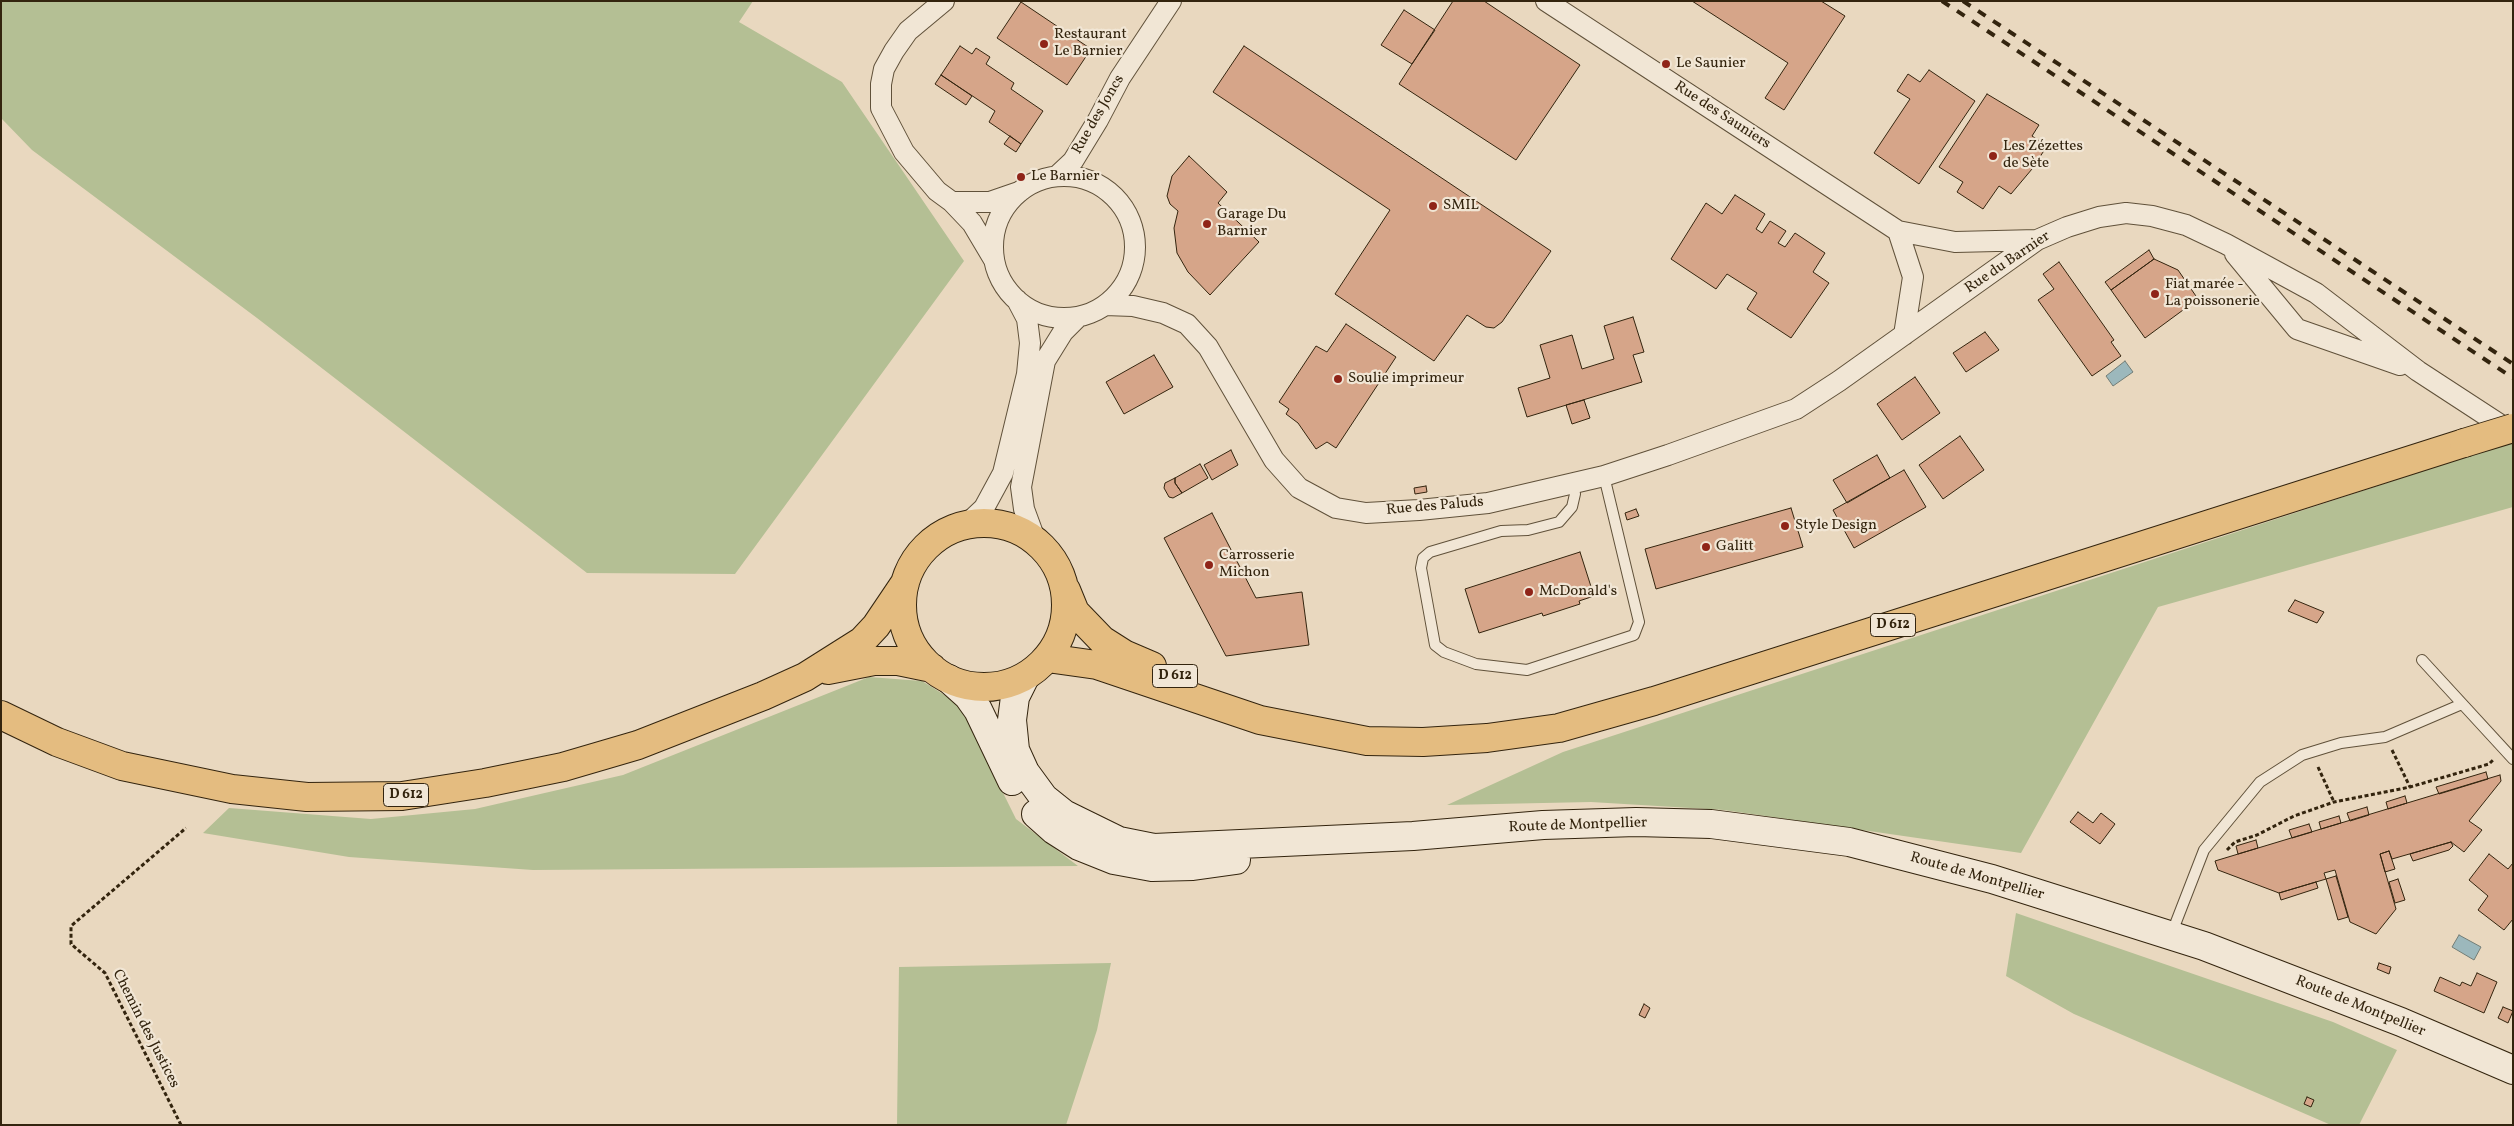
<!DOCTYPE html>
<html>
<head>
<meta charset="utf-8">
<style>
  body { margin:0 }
  #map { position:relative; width:2514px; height:1126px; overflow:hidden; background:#e9d8bf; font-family:Vollkorn,serif }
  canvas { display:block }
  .frame { position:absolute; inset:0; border:2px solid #33240e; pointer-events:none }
</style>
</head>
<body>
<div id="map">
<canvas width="2514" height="1126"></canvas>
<div class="frame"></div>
</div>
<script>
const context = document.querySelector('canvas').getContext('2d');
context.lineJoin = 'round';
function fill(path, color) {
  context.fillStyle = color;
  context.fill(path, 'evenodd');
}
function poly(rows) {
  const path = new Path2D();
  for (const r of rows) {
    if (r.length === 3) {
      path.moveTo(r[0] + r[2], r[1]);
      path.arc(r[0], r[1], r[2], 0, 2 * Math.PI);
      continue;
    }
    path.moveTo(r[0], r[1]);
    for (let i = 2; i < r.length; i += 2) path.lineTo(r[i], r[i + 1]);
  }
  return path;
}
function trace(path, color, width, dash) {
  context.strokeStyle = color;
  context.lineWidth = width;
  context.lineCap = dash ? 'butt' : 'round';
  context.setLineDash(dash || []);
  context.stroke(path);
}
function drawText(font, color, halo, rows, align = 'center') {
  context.font = font + ' Vollkorn,serif';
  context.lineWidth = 4.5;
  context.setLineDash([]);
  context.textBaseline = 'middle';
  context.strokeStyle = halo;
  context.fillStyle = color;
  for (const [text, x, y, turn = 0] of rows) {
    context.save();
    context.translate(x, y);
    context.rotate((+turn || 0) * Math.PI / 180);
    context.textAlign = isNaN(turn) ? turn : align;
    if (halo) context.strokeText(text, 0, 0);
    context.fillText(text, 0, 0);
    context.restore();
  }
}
const green = poly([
  [1,1,753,1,739,22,842,82,964,261,735,574,587,573,257,318,32,150,1,118],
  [2512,442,2513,507,2158,607,2021,853,1724,810,1591,802,1447,805,1563,752],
  [869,677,922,681,959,704,1016,819,1078,866,533,870,349,857,203,833,229,808,371,819,475,809,623,775],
  [2016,913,2333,1022,2397,1050,2359,1125,2331,1125,2074,1014,2006,976],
  [1111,963,1097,1030,1066,1125,897,1125,899,967]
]);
const water = poly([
  [2125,361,2133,372,2113,386,2106,376,2125,361],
  [2459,935,2481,947,2474,960,2452,947,2459,935]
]);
const building = poly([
  [1453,1,1484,1,1580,65,1516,160,1399,84,1453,1],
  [1692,1,1821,1,1845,16,1784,110,1765,98,1788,63,1692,1],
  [1021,2,1091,49,1067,85,997,38,1021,2],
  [1404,10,1435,30,1412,64,1381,45,1404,10],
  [960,46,972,54,976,48,990,57,986,64,1014,83,1011,89,1043,111,1021,144,989,122,995,111,941,75,960,46],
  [1244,46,1551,251,1502,322,1494,328,1486,327,1467,315,1434,361,1335,294,1390,210,1213,92,1244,46],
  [1929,70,1975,101,1919,184,1874,153,1910,99,1897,91,1908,74,1920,82,1929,70],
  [941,75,972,96,966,105,935,84,941,75],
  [1987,94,2039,125,2032,136,2047,146,2032,169,2011,194,1999,186,1983,209,1957,192,1963,182,1939,167,1987,94],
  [1010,136,1021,144,1016,152,1004,144,1010,136],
  [1189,156,1227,192,1218,203,1259,242,1210,295,1188,272,1177,253,1174,228,1178,211,1170,204,1167,196,1172,176,1189,156],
  [1735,195,1765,214,1756,229,1762,233,1770,221,1786,231,1778,243,1785,247,1795,233,1825,253,1813,272,1829,283,1791,338,1747,309,1757,293,1727,274,1716,289,1671,259,1706,203,1722,214,1735,195],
  [2149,250,2154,259,2111,290,2105,282,2149,250],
  [2154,259,2178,270,2198,299,2145,338,2111,290,2154,259],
  [2059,262,2114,340,2111,342,2121,356,2092,376,2038,300,2054,289,2043,274,2059,262],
  [1633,317,1644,352,1633,355,1642,382,1527,417,1518,388,1550,378,1540,345,1572,335,1582,369,1614,359,1604,326,1633,317],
  [1346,324,1396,357,1336,448,1327,442,1316,449,1298,423,1286,414,1289,409,1279,402,1316,346,1327,352,1346,324],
  [1985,332,1999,350,1966,372,1953,353,1985,332],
  [1154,355,1173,387,1124,414,1106,382,1154,355],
  [1915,377,1940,413,1902,440,1877,404,1915,377],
  [1584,400,1590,418,1572,424,1566,405,1584,400],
  [1960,436,1984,470,1943,499,1919,465,1960,436],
  [1231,450,1238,465,1212,480,1204,465,1231,450],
  [1877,455,1890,478,1847,503,1833,480,1877,455],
  [1200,464,1208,478,1182,493,1175,483,1175,478,1200,464],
  [1904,470,1926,507,1854,548,1833,510,1904,470],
  [1175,478,1175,483,1182,493,1173,498,1169,497,1164,488,1165,483,1175,478],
  [1426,486,1427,492,1415,494,1414,488,1426,486],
  [1791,508,1803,547,1656,589,1645,549,1791,508],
  [1636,509,1639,516,1627,520,1625,513,1636,509],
  [1212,513,1256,598,1302,592,1309,645,1226,656,1164,538,1212,513],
  [1580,552,1594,596,1579,601,1580,604,1543,616,1542,613,1479,633,1465,589,1580,552],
  [2295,600,2324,612,2317,623,2288,611,2295,600],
  [2486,772,2488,779,2439,794,2436,787,2486,772],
  [2500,775,2501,781,2469,821,2482,830,2464,852,2451,842,2392,859,2389,851,2380,854,2396,909,2376,934,2350,922,2335,870,2324,873,2326,879,2279,893,2218,870,2215,861,2500,775],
  [2405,796,2407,803,2388,809,2386,802,2405,796],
  [2367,807,2369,815,2350,821,2347,813,2367,807],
  [2078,812,2093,823,2101,813,2115,824,2100,844,2070,822,2078,812],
  [2339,816,2341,823,2321,829,2319,822,2339,816],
  [2309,824,2312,832,2292,838,2289,830,2309,824],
  [2256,840,2258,848,2238,854,2236,846,2256,840],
  [2451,842,2453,846,2449,850,2413,861,2410,854,2451,842],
  [2389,851,2395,869,2385,872,2380,854,2389,851],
  [2489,854,2508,869,2513,863,2513,919,2504,930,2478,910,2488,896,2469,880,2489,854],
  [2336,876,2348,917,2338,920,2326,879,2336,876],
  [2398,879,2405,900,2395,903,2389,882,2398,879],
  [2316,882,2318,888,2281,900,2279,893,2316,882],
  [2379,963,2391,967,2389,974,2377,969,2379,963],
  [2477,973,2497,982,2484,1013,2434,991,2440,977,2460,986,2462,982,2471,986,2477,973],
  [1644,1004,1650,1008,1645,1018,1639,1015,1644,1004],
  [2503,1007,2513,1011,2508,1023,2498,1018,2503,1007],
  [2307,1097,2314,1100,2311,1107,2304,1104,2307,1097]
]);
const path = poly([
  [2392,750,2410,787],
  [2318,767,2334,802],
  [2227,850,2235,842,2257,835,2294,816,2334,802,2410,787,2489,764,2494,759],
  [181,1125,105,973,71,944,71,926,186,828]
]);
const lane = poly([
  [1572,484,1575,494,1572,507,1559,522,1528,530,1501,531,1430,552,1423,558,1421,568,1435,645,1444,652,1476,664,1527,670,1634,635,1639,622,1604,476],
  [2422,660,2513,759],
  [2171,935,2204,850,2260,782,2302,755,2341,743,2385,737,2462,704]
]);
const street = poly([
  [944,1,908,31,894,51,884,69,881,84,881,108,904,152,937,191,952,202,972,223,994,260],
  [1546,1,1898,231,1955,242,2037,240],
  [1057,176,1073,161,1098,120,1120,78,1171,1],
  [1064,247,71],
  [952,202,990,202,1019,192],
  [1898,231,1913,277,1904,335],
  [2235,254,2297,329,2400,365],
  [1105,305,1133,306,1163,313,1187,324,1208,347,1274,460,1299,488,1336,508,1366,513,1419,510,1488,503,1604,476,1668,455,1796,409,1839,381,2037,240,2067,227,2099,217,2126,213,2152,216,2186,225,2226,244,2316,293,2418,371,2513,433],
  [967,524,984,508,1003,473,1027,374,1030,343,1027,319,1017,300],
  [1035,539,1024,509,1021,487,1045,361,1063,332,1078,317]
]);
const secondary = poly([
  [1025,677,1015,697,1012,720,1015,750,1025,772,1044,798,1064,814,1119,841,1154,848,1413,836,1543,825,1636,822,1711,824,1849,842,1992,879,2204,946,2401,1022,2513,1070],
  [949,679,968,696,978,710,1012,781],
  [1036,814,1054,830,1079,846,1114,860,1152,867,1193,866,1236,860]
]);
const primary = poly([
  [984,605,82],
  [1066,590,1075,612,1102,640,1124,654,1152,666],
  [1047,658,1097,665,1260,720,1367,741,1423,742,1487,738,1559,728,1654,701,2464,443],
  [828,670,874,661,898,661,932,668],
  [1,715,57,742,122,766,232,789,307,797,402,796,485,783,563,767,638,745,763,696,805,677,862,641,876,626,905,583]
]);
const rail = poly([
  [1942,1,2513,378],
  [1963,1,2513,364]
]);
const primaryBridge = poly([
  [2464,443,2513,428]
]);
const markers = [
  [1044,44,5,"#8f2418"],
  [1666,64,5,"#8f2418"],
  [1993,156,5,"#8f2418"],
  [1021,177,5,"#8f2418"],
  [1433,206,5,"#8f2418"],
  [1207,224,5,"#8f2418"],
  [2155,294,5,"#8f2418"],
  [1338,379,5,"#8f2418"],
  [1785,526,5,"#8f2418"],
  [1706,547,5,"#8f2418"],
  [1209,565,5,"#8f2418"],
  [1529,592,5,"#8f2418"]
];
const shields = [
  [1893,625,45],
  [1175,676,45],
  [406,795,45]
];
const shieldNames = [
  ["D 612",1893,625],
  ["D 612",1175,676],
  ["D 612",406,795]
];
const poiNames = [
  ["Restaurant",1054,35],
  ["Le Barnier",1054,52],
  ["Le Saunier",1676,64],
  ["Les Zézettes",2003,147],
  ["de Sète",2003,164],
  ["Le Barnier",1031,177],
  ["SMIL",1443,206],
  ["Garage Du",1217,215],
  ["Barnier",1217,232],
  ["Fiat marée -",2165,285],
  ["La poissonerie",2165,302],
  ["Soulie imprimeur",1348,379],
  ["Style Design",1795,526],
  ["Galitt",1716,547],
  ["Carrosserie",1219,556],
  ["Michon",1219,573],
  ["McDonald's",1539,592]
];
const streetNames = [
  ["Rue des Joncs",1099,115,-60],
  ["Rue des Sauniers",1722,116,33],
  ["Rue du Barnier",2008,263,-34],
  ["Rue des Paluds",1435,507,-5],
  ["Route de Montpellier",1578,826,-2],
  ["Route de Montpellier",1977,877,16],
  ["Route de Montpellier",2360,1007,22],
  ["Chemin des Justices",145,1029,63]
];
fill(green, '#b4bf94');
fill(water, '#9cb8bc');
trace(water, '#727d76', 1);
fill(building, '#d6a589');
trace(building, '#33240e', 1);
trace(lane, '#60513a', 12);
trace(street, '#60513a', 22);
trace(secondary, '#33240e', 30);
trace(primary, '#33240e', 30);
trace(path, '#33240e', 3, [4, 2.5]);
trace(lane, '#f1e6d5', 10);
trace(street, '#f1e6d5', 20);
trace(secondary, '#f1e6d5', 28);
trace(primary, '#e4bc80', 28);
trace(rail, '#33240e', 4, [9, 9]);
trace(primaryBridge, '#33240e', 30, []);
trace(primaryBridge, '#e4bc80', 28);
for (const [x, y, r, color] of markers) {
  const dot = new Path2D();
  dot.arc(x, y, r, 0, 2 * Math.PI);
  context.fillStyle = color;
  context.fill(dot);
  trace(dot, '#f1e6d5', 2);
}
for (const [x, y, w] of shields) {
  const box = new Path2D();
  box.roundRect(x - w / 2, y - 11.5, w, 23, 4);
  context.fillStyle = '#f1e6d5';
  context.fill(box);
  trace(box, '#33240e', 1);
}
drawText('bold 14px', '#33240e', null, shieldNames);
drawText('15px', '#33240e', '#f1e6d5', poiNames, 'left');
drawText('15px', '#33240e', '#f1e6d5', streetNames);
</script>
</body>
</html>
